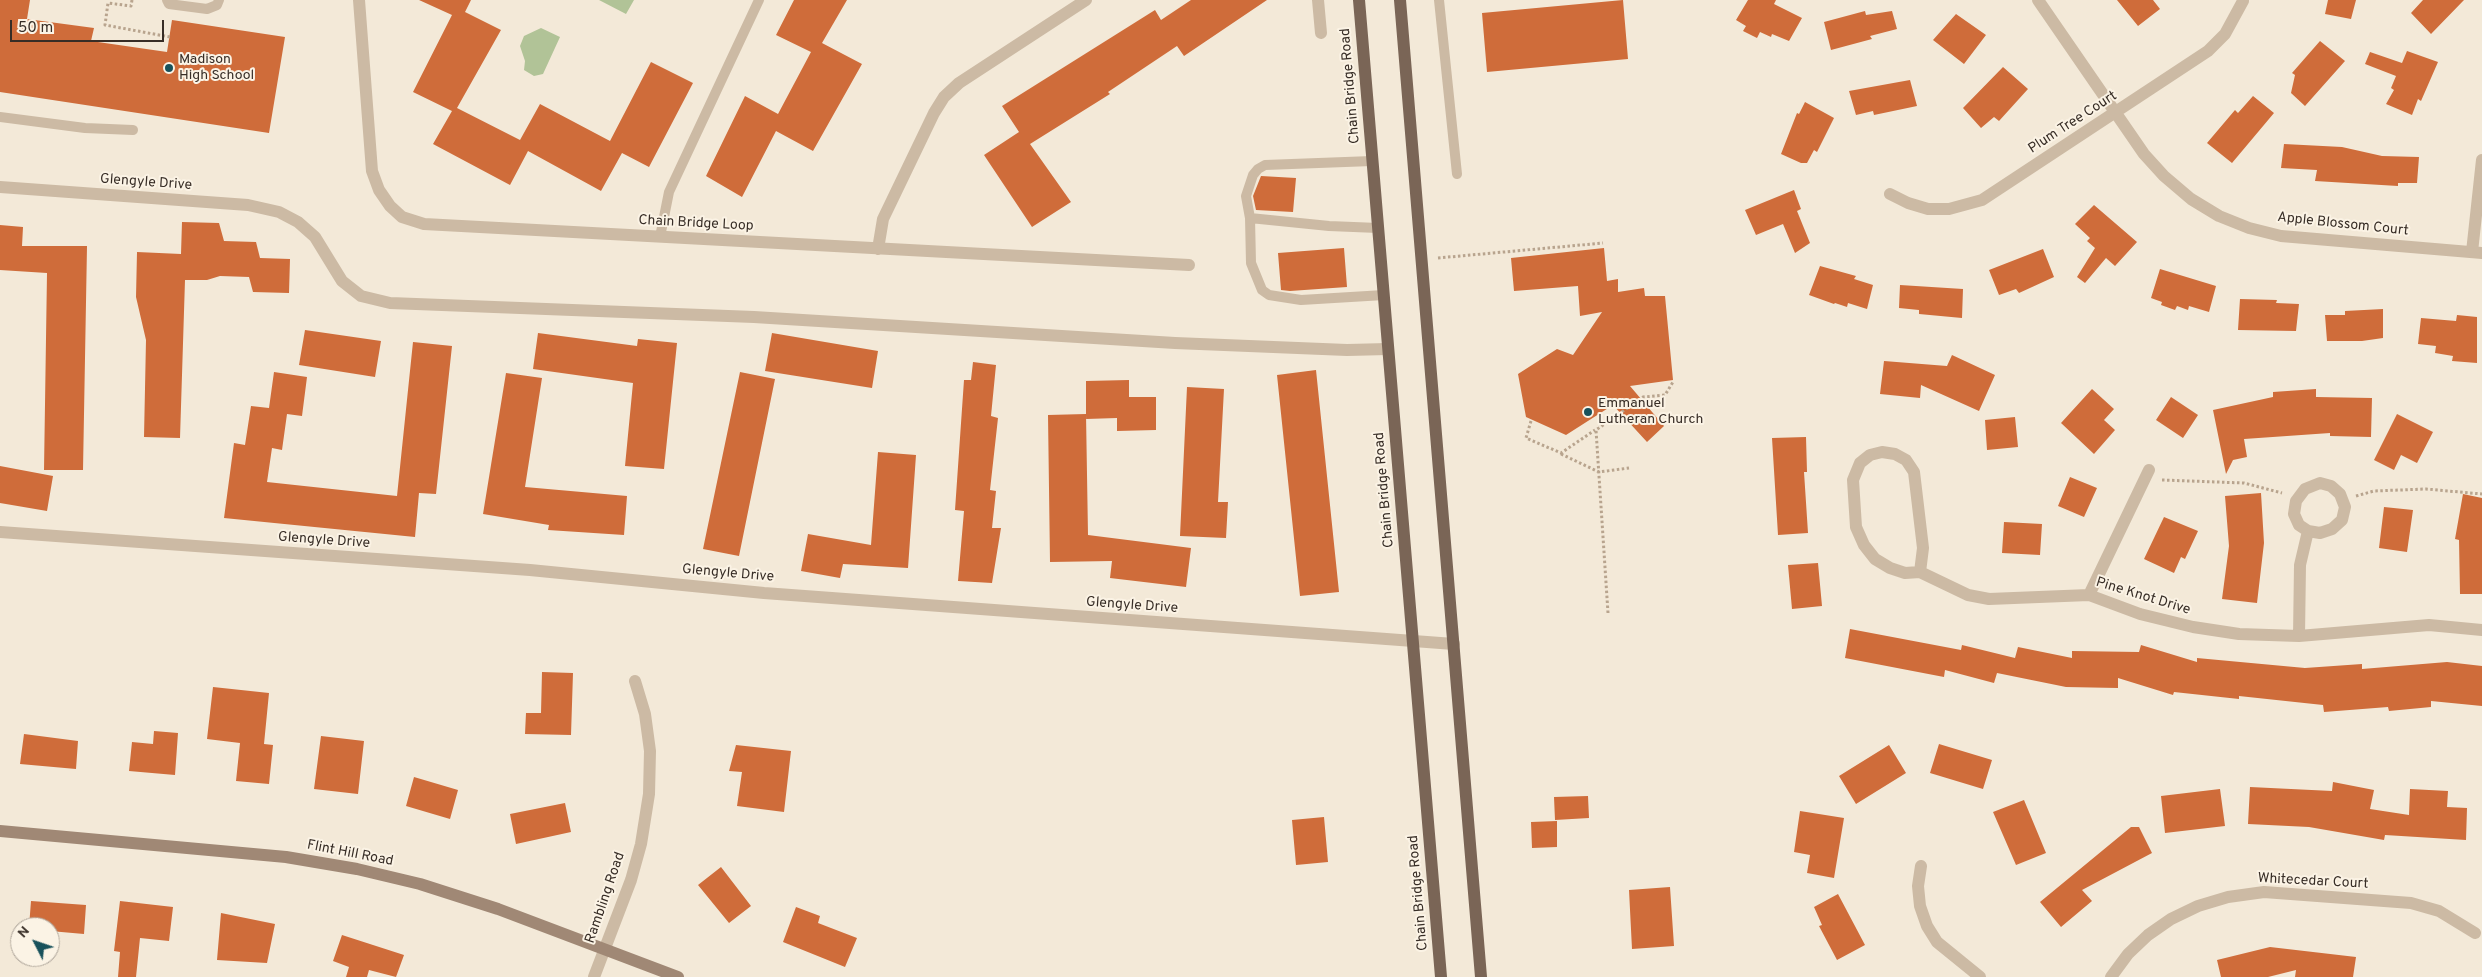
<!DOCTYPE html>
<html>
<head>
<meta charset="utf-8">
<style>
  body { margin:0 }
  #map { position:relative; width:2482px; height:977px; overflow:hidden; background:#f3e9d8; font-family:Overpass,sans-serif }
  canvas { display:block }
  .north { position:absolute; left:10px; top:917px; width:50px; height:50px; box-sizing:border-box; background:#fbf3e5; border:1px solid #ada499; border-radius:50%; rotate:311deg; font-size:14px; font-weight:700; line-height:20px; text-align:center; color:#372d26 }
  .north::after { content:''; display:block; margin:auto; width:18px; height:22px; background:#18515b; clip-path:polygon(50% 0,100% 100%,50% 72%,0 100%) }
  .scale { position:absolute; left:10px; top:20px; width:154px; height:22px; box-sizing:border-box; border:2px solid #372d26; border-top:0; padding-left:6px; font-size:15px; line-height:18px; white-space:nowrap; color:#372d26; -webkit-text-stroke:4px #fbf3e5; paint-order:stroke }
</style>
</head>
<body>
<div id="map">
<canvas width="2482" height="977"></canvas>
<div class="north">N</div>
<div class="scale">50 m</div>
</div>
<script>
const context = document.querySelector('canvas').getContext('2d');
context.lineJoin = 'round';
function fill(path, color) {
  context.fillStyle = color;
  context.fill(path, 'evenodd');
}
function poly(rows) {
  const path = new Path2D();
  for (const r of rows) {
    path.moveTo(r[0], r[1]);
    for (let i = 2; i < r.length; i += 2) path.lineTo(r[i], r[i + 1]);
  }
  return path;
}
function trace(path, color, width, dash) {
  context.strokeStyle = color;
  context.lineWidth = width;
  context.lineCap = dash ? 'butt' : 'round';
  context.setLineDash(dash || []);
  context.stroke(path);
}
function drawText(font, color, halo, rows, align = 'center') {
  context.font = font + ' Overpass,sans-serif';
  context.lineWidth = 4;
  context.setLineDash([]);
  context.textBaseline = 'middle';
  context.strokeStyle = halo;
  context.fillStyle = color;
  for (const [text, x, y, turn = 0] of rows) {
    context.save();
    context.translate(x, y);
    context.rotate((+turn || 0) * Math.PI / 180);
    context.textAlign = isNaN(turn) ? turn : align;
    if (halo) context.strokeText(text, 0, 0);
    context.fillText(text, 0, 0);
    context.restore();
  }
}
const green = poly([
  [599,0,634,0,626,14],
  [541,28,560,37,543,74,534,76,524,70,525,61,520,46,524,36]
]);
const building = poly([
  [0,0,30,0,27,19,94,28,91,41,167,52,172,20,285,37,269,133,0,92],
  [419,0,471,0,465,12,501,30,457,108,520,140,540,104,610,141,651,62,693,83,649,167,622,153,601,191,528,151,510,185,433,144,452,111,413,92,452,15],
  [794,0,847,0,822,43,862,64,813,151,776,131,742,197,706,176,745,96,778,114,811,52,776,35],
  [1191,0,1267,0,1184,56,1177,46,1108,92,1110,94,1030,144,1071,202,1032,227,984,155,1019,132,1002,106,1155,10,1161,20],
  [1623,0,1628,59,1487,72,1482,13],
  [1748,0,1776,0,1774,4,1802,18,1789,41,1772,34,1771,37,1760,32,1757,38,1743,31,1746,26,1736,20],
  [2117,0,2153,0,2160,9,2138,26],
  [2328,0,2356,0,2351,19,2325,14],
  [2423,0,2464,0,2431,34,2411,13],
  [1865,11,1866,15,1892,11,1897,29,1870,36,1872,39,1831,50,1824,22],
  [1956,14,1986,35,1964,64,1933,40],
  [2320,41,2345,61,2305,106,2291,93,2295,75,2292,73],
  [2407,51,2438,62,2421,101,2418,99,2412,115,2386,104,2394,90,2391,88,2396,76,2365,64,2370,52,2402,63],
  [2003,67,2028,89,1999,121,1994,117,1981,128,1963,108],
  [1910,80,1917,106,1874,115,1873,111,1856,115,1849,91],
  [2253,96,2274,113,2232,163,2207,143,2235,110,2238,113],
  [1805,102,1834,118,1817,152,1814,150,1807,163,1801,163,1781,154,1797,113,1799,114],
  [2284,144,2342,147,2382,156,2419,157,2417,183,2398,183,2398,186,2315,181,2317,170,2281,168],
  [1261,176,1296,178,1293,212,1256,210,1253,196],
  [1794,190,1801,209,1797,211,1810,243,1795,253,1783,224,1756,235,1745,210],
  [2094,205,2137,242,2115,266,2106,258,2085,283,2077,277,2095,248,2087,241,2090,238,2075,224],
  [182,222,219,223,224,241,256,242,260,258,290,259,289,293,253,292,249,277,220,276,207,280,185,280,180,438,144,437,146,340,136,297,137,252,181,254],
  [0,225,23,227,22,246,87,246,83,470,44,470,47,273,0,270],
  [1344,248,1347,287,1290,291,1281,290,1278,253],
  [1604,248,1607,281,1618,279,1618,292,1644,288,1645,296,1665,296,1673,380,1630,386,1664,426,1647,442,1613,405,1566,435,1526,417,1518,374,1557,349,1573,355,1602,312,1580,316,1578,286,1514,291,1511,258],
  [2043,249,2054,277,2019,293,2016,289,1999,295,1989,270],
  [1820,266,1856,276,1854,279,1873,285,1867,309,1848,303,1847,307,1835,303,1834,304,1809,295],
  [2160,269,2216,286,2209,312,2189,306,2188,310,2177,306,2175,310,2161,305,2162,302,2151,298],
  [1900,285,1963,289,1962,318,1919,314,1919,310,1899,308],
  [2240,299,2277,300,2276,303,2299,304,2296,331,2238,330],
  [2383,309,2383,338,2362,341,2327,341,2325,315,2345,315,2345,311],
  [2457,315,2477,317,2477,363,2452,361,2453,356,2435,353,2436,346,2418,344,2421,318,2456,321],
  [305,330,381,341,375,377,299,365],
  [538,333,637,346,638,339,677,343,664,469,625,466,633,383,533,369],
  [772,333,878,351,872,388,765,371],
  [413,342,452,346,436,494,419,493,415,537,224,518,234,443,245,445,251,406,269,408,274,372,307,377,302,416,287,414,282,450,272,448,267,482,397,496],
  [1952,355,1995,375,1979,411,1921,385,1920,398,1880,394,1884,361,1947,366],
  [973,362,996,365,991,416,998,418,990,490,996,491,992,528,1001,528,992,583,958,581,964,511,955,510,964,380,971,380],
  [1316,370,1339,592,1300,596,1277,375],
  [740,372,775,379,739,556,703,549],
  [506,373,542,378,525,487,627,496,624,535,548,530,549,525,483,514],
  [1129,380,1129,397,1156,397,1156,430,1117,431,1117,418,1086,419,1086,381],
  [1187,387,1224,389,1218,502,1228,502,1226,538,1180,536],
  [2092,389,2114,409,2104,420,2115,430,2094,454,2061,423],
  [2316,389,2316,397,2372,398,2371,437,2330,436,2330,433,2244,439,2247,457,2233,460,2226,474,2213,410,2273,397,2273,392],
  [2171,397,2198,415,2183,438,2156,420],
  [1086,414,1088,535,1191,548,1186,587,1110,578,1112,561,1050,562,1048,415],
  [2397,414,2433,432,2417,463,2401,455,2394,470,2374,460],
  [2015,417,2018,447,1987,450,1985,420],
  [1806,437,1807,472,1804,472,1808,533,1778,535,1772,438],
  [878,452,916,455,908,568,843,564,840,578,801,571,808,534,871,545],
  [0,466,53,476,47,511,0,503],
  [2070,477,2097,488,2084,517,2058,506],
  [2261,493,2264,543,2257,603,2222,599,2229,546,2225,496],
  [2463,494,2482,498,2482,594,2460,594,2459,540,2455,539],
  [2384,507,2413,510,2407,552,2379,548],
  [2164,517,2198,531,2185,559,2181,557,2174,573,2144,559],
  [2004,522,2042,524,2040,555,2002,553],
  [1818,563,1822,606,1792,609,1788,565],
  [1850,629,1961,650,1962,645,2015,658,2018,647,2072,658,2072,651,2139,652,2141,645,2197,662,2197,658,2305,668,2362,664,2362,669,2447,662,2482,666,2482,706,2431,701,2431,707,2389,711,2388,707,2324,712,2323,705,2239,696,2239,699,2174,692,2173,695,2118,678,2118,688,2066,687,1997,673,1994,683,1945,670,1944,677,1845,658],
  [542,672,573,673,571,735,525,734,526,713,541,713],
  [213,687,269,693,264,744,273,745,269,784,236,781,240,743,207,739],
  [154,731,178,733,175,775,129,771,132,742,153,744],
  [24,734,78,741,76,769,20,764],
  [321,736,364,741,358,794,314,789],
  [1939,744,1992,760,1983,789,1930,773],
  [736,745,791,751,784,812,737,806,742,772,729,771],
  [1889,745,1906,773,1856,804,1839,776],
  [414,777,458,790,450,819,406,806],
  [2333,782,2374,790,2370,809,2409,815,2410,789,2448,791,2447,807,2467,808,2466,840,2385,835,2384,840,2309,827,2248,824,2250,787,2332,791],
  [2220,789,2225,826,2165,833,2161,796],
  [1588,796,1589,818,1555,820,1554,797],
  [2024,800,2046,853,2016,865,1993,812],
  [565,803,571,832,516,844,510,814],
  [1800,811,1844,818,1834,878,1807,873,1810,855,1794,852],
  [1324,817,1328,862,1296,865,1292,820],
  [1557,821,1557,847,1532,848,1531,822],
  [2131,827,2139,827,2152,853,2082,890,2092,901,2061,927,2040,902],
  [721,867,751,906,729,923,698,885],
  [1670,887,1674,946,1632,949,1629,890],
  [1838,894,1865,945,1837,960,1819,926,1822,925,1814,907],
  [31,901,86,905,84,934,50,931,50,927,29,927],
  [120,901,173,907,169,941,140,938,136,977,118,977,120,952,114,951],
  [796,907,820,916,818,923,857,938,845,967,783,942],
  [221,913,275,924,267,963,217,960],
  [342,935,404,955,396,977,369,970,367,977,346,977,349,967,333,961],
  [2270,947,2356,957,2353,977,2295,977,2296,970,2268,977,2221,977,2217,960]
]);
const path = poly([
  [132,0,131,6,108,3,105,25,170,37],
  [1438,258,1603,243],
  [1531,421,1526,438,1561,453,1595,430],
  [1561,454,1599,472,1629,468],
  [2162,480,2244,483,2282,493],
  [2356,496,2374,491,2426,489,2482,494],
  [1608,613,1596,430,1643,397,1665,395,1673,382]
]);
const lane = poly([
  [167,0,169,4,207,9,217,5,219,0],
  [1439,0,1457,174],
  [0,117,85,128,133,130],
  [1372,161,1265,165,1258,169,1253,175,1246,196,1250,218,1251,263,1262,290,1269,295,1301,300,1384,295],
  [1250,218,1329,226,1378,228],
  [660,237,669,192,759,0]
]);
const street = poly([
  [359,0,372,171,379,190,390,206,402,217,424,224,1189,265],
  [1318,0,1321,33],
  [2038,0,2144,154,2164,176,2191,199,2219,216,2249,228,2281,236,2482,253],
  [0,187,248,205,279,212,298,222,315,237,342,281,361,296,390,303,754,317,1175,343,1347,350,1388,349],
  [1890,194,1908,203,1928,209,1949,209,1982,200,2208,51,2225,34,2243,1],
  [878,249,883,219,934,113,944,97,959,83,1086,0],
  [2472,252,2482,160],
  [0,532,530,570,764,593,1454,644],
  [1920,572,1923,548,1914,472,1906,460,1895,454,1882,452,1870,455,1860,463,1853,480,1856,527,1864,545,1875,559,1890,568,1905,573,1920,572,1968,595,1989,599,2089,595,2140,614,2193,627,2239,634,2299,636,2429,625,2482,630],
  [2089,595,2149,470],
  [2299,636,2300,565,2308,531,2299,525,2294,514,2296,501,2305,489,2320,483,2331,486,2340,494,2345,507,2342,520,2332,529,2320,533,2308,531],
  [1921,866,1918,886,1920,906,1927,926,1937,942,1980,977],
  [594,977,631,880,641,844,649,794,650,751,645,714,635,681],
  [2111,977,2128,954,2148,935,2171,919,2198,906,2228,897,2264,892,2411,903,2439,911,2475,933]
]);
const secondary = poly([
  [0,831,286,857,357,869,420,884,498,909,678,977]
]);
const primary = poly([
  [1359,0,1441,977],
  [1400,0,1481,977]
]);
const markers = [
  [169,68,5,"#18515b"],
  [1588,412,5,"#18515b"]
];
const poiNames = [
  ["Madison",179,60],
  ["High School",179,76],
  ["Emmanuel",1598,404],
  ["Lutheran Church",1598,420]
];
const streetNames = [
  ["Chain Bridge Road",1351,86,-95],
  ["Plum Tree Court",2073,123,-33],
  ["Glengyle Drive",146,183,4],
  ["Chain Bridge Loop",696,224,3],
  ["Apple Blossom Court",2343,225,6],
  ["Chain Bridge Road",1385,490,-95],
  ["Glengyle Drive",324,541,4],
  ["Glengyle Drive",728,574,5],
  ["Pine Knot Drive",2143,597,17],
  ["Glengyle Drive",1132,606,4],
  ["Flint Hill Road",350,854,11],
  ["Whitecedar Court",2313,882,3],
  ["Chain Bridge Road",1419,893,-95],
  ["Rambling Road",606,898,-71]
];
fill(green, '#b1c397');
fill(building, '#cf6c3a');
trace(path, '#b8a48e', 3, [2.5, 2.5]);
trace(lane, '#ccbaa4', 10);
trace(street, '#ccbaa4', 12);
trace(secondary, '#a08875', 12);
trace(primary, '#7a6556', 12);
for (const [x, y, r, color] of markers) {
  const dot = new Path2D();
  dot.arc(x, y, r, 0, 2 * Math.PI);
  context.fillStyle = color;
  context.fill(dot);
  trace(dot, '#fbf3e5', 2);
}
drawText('14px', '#372d26', '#fbf3e5', poiNames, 'left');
drawText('14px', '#372d26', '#fbf3e5', streetNames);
</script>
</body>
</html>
